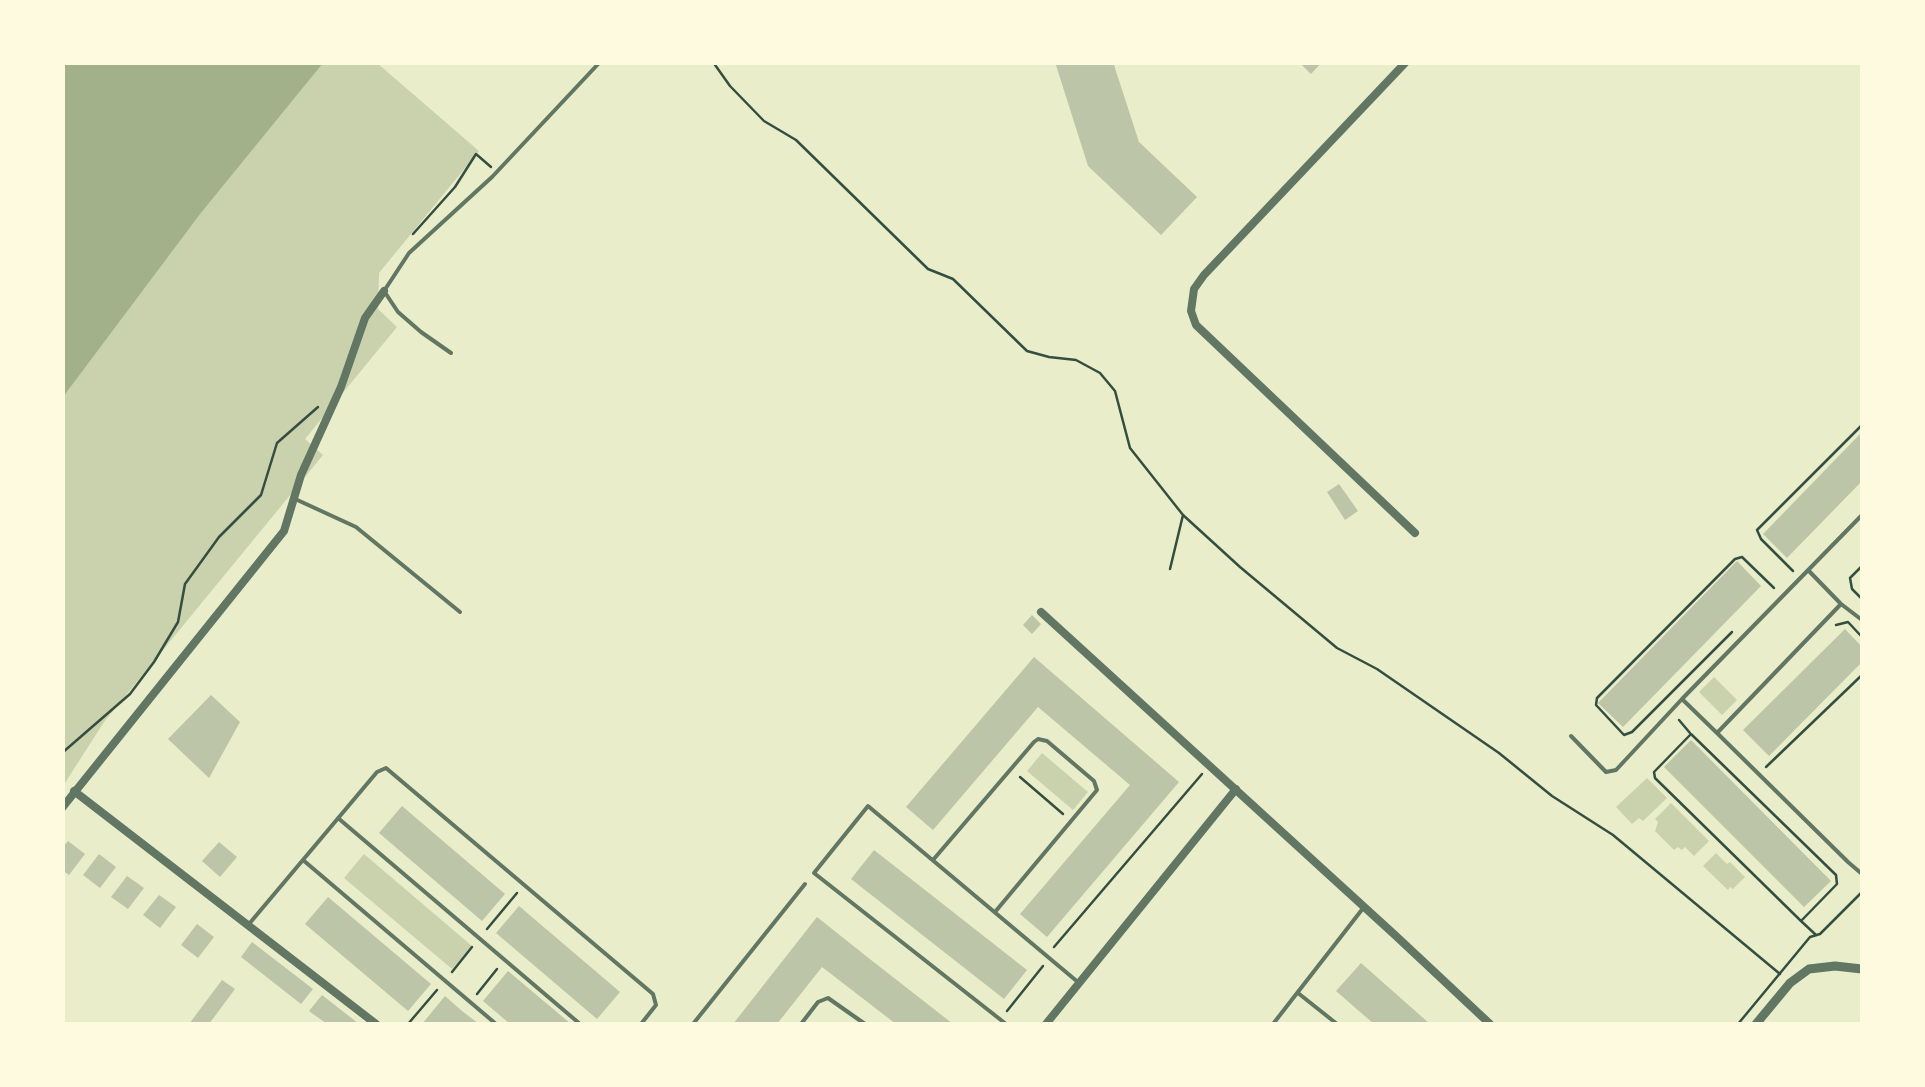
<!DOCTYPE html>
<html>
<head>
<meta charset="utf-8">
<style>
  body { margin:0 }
  #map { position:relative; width:1925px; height:1087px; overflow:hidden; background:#e9edc9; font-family:Raleway,sans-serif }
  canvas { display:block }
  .frame { position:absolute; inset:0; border:65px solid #fefae0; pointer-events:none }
</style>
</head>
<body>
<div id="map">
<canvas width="1925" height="1087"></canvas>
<div class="frame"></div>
</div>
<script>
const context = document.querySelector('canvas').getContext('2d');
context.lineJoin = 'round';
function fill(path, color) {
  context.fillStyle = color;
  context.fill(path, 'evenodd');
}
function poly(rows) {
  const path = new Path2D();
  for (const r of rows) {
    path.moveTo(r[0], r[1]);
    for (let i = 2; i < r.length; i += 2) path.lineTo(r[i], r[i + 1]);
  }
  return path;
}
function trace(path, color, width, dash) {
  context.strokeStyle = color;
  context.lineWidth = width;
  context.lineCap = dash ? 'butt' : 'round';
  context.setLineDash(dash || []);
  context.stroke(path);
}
const green = poly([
  [302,63,377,63,479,151,379,273,378,309,397,327,305,439,323,455,104,722,63,786,63,374],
  [1714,677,1737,700,1722,715,1699,692],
  [1042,753,1088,792,1073,810,1027,771],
  [1647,778,1667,798,1643,821,1639,818,1632,824,1616,807],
  [1671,803,1709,841,1694,856,1685,847,1682,850,1678,847,1674,850,1655,831,1658,822,1655,819],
  [1716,853,1727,864,1730,862,1745,877,1733,889,1730,887,1728,890,1703,866],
  [364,854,472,946,452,969,344,878]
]);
const water = poly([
  [63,62,323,63,200,214,63,397]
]);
const building = poly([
  [1055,62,1113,62,1139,142,1197,197,1161,235,1088,166],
  [1299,62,1322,62,1311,74],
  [1862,432,1862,481,1787,558,1763,534],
  [1339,484,1358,511,1345,520,1327,492],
  [1737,561,1761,586,1623,727,1598,703],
  [1032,615,1041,624,1032,634,1023,625],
  [1845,629,1862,647,1862,662,1769,756,1743,730],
  [1034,657,1179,782,1047,937,1020,914,1130,785,1038,707,933,830,906,807],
  [211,695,240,722,209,778,168,739],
  [1691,740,1831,881,1804,907,1664,767],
  [402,806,505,894,482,921,379,833],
  [68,841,85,854,69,875,62,870,62,848],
  [219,842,237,857,220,877,202,861],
  [874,850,1027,970,1004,999,851,879],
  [99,854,116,867,100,888,83,875],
  [127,876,144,888,128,909,111,897],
  [159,895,176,907,160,928,143,915],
  [328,897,431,984,408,1011,305,924],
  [519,906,620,992,597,1019,496,933],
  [817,917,866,956,953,1024,896,1024,822,967,777,1024,733,1024],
  [197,924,214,937,198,958,181,945],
  [252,942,313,989,301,1004,241,957],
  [1361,963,1430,1024,1374,1024,1359,1011,1336,991],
  [508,971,571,1024,510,1024,483,1001],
  [222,980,235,989,209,1024,189,1024],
  [322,995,359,1024,327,1024,309,1011],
  [445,996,462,1011,479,1024,422,1024]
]);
const path = poly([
  [713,62,730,86,764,121,796,140,928,269,953,279,1027,351,1049,357,1076,360,1100,373,1115,391,1130,448,1183,515,1170,569],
  [413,234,455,187,476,154,491,167],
  [1183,515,1240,567,1337,648,1377,669,1499,753,1552,796,1613,835,1780,974],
  [1862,566,1850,578,1852,589,1862,599],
  [1793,571,1761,539,1757,530,1862,425],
  [1836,625,1848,622,1862,637],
  [1732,632,1632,732,1624,735,1596,705,1597,698,1735,559,1742,557,1774,588],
  [1679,720,1690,733],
  [62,753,130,694,154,662,178,622,185,584,219,537,261,495,277,443,318,407],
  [1766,767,1862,675],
  [1020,777,1063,814],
  [1801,921,1837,884,1836,875,1691,734,1654,772,1655,778,1801,921,1816,935],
  [487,929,517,893],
  [1054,947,1202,774],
  [452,972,472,947],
  [477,994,497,969],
  [1007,1011,1043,966],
  [408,1024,437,990],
  [1738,1024,1810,937,1820,934,1862,892]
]);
const service = poly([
  [451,353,421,332,398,312,384,291,409,253,492,177,600,62],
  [293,498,356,527,460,612],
  [1808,570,1841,604,1862,620],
  [1682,699,1717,733,1841,604],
  [1717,733,1848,862,1862,874],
  [1571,736,1606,772,1616,770,1682,699,1862,515],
  [338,818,580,1024],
  [303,860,496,1024],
  [933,860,1034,742,1038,739,1047,741,1094,781,1097,790,995,912],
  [249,924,377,772,386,768,653,994,656,1005,641,1024],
  [1298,993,1337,1024],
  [693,1024,805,884],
  [801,1024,818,1002,828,998,865,1024],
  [1006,1024,814,873,868,806,1079,983],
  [1273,1024,1364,907]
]);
const minor = poly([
  [1406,62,1204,275,1194,289,1191,311,1196,325,1415,533],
  [1041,612,1396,936,1490,1024],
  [74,791,376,1024],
  [62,808,284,531,301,475,341,387,365,318,384,291],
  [1046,1024,1236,789]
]);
const tertiary = poly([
  [1756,1024,1790,983,1809,969,1835,966,1862,969]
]);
fill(green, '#cad2ad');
fill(water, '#a3b18a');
fill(building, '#bcc5a7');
trace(path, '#344e41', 2.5);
trace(service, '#617663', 4);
trace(minor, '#617663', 8);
trace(tertiary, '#617663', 9);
</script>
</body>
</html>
